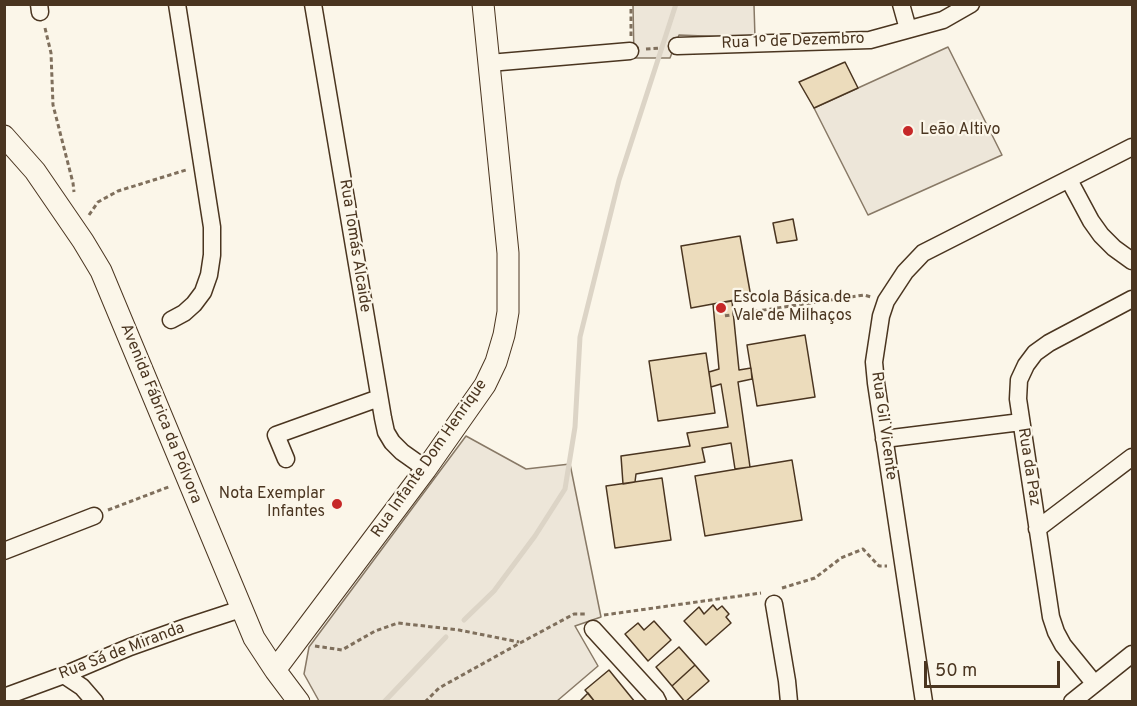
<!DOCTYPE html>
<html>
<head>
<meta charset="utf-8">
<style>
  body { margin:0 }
  #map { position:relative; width:1137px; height:706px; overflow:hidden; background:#fbf6e9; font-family:Overpass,sans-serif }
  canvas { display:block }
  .frame { position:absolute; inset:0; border:6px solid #4a3520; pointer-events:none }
  .scale { position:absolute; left:924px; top:661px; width:136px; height:27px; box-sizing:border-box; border:3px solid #4a3520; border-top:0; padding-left:8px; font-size:18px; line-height:21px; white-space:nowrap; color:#4a3520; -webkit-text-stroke:4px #fbf6e9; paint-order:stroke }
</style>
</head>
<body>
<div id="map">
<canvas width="1137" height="706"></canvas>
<div class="frame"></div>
<div class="scale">50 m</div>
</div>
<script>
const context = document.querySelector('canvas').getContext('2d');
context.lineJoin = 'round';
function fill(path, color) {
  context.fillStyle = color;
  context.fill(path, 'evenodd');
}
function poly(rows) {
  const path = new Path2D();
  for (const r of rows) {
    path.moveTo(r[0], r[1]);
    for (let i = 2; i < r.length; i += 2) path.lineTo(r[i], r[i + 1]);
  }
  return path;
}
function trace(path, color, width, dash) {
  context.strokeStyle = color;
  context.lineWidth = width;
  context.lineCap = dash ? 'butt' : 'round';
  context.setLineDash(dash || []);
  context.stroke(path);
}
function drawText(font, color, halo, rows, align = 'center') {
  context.font = font + ' Overpass,sans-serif';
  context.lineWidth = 4.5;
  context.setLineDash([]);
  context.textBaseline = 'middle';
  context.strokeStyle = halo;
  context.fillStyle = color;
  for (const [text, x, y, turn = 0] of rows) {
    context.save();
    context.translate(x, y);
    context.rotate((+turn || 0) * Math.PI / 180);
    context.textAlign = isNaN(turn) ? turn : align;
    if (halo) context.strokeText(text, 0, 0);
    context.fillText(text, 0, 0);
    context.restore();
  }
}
const green = poly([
  [633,5,754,5,755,38,679,35,670,58,634,58,633,5],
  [948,47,1002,155,868,215,814,108,948,47],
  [466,436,526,469,570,464,601,617,575,626,598,666,557,701,319,701,304,674,309,647,466,436]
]);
const stream = poly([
  [464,620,494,591,535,536,565,489,575,427,580,337,619,180,676,4],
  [384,702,446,637]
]);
const building = poly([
  [845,62,858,88,814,108,799,82,845,62],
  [793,219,797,240,777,243,773,223,793,219],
  [740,236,751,297,691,308,681,246,740,236],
  [732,301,739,370,751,368,752,379,738,382,750,467,735,469,731,443,702,448,705,462,636,474,635,482,623,484,621,456,690,446,687,433,728,427,721,384,711,387,709,372,719,369,713,304,732,301],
  [805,335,815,397,757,406,747,345,805,335],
  [706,353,715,413,658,421,649,361,706,353],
  [792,460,802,520,705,536,695,476,792,460],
  [662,478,671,540,615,548,606,486,662,478],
  [713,605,717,610,722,606,729,614,726,617,731,623,706,645,684,621,699,607,704,614,713,605],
  [654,621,671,640,648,661,625,634,638,623,644,630,654,621],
  [679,647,695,665,672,686,656,667,679,647],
  [695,665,709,681,685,702,672,686,695,665],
  [609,670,635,702,595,702,585,690,609,670],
  [588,693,595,702,579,702,588,693]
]);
const path = poly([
  [45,28,51,53,53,105,73,183,74,192],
  [631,36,631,4],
  [646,49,660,48],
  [89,215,98,202,118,191,186,170],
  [723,302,724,316,864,295,871,297],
  [108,510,171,486],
  [782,588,815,578,841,558,863,549,879,566,887,566],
  [604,615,761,593],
  [315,646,342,650,375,631,398,623,459,630,519,642],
  [425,702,439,688,520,643,574,614,585,614]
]);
const minor = poly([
  [39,4,40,12],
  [313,4,383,418,386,432,392,442,402,452,426,469],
  [901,4,908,29],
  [677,46,870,40,943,20,971,4],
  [489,63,630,51],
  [1069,180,1091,221,1101,235,1114,248,1132,261],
  [171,320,184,313,194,304,203,292,209,275,212,255,212,227,177,4],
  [884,439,1021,422],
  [286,459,276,435,379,398],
  [1037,529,1132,457],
  [4,551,94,516],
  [774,604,787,681,789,702],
  [593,629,656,698,658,702],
  [64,675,82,687,95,702],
  [1094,683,1063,645,1056,632,1051,617,1018,399,1019,380,1026,365,1035,353,1049,343,1132,299],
  [4,697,64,675,130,647,189,626,241,609],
  [924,702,876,383,874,362,881,316,886,301,905,272,923,253,1132,147],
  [1072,702,1132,654]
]);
const tertiary = poly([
  [4,136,35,171,83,241,101,271,254,638,275,670,299,702],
  [275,670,426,469,485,385,496,362,504,335,508,312,508,253,483,4]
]);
const markers = [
  [908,131,6,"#c62828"],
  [721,308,6,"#c62828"],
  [337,504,6,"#c62828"]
];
const streetNames = [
  ["Rua 1º de Dezembro",793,42,-2],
  ["Rua Tomás Alcaide",354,246,81],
  ["Avenida Fábrica da Pólvora",160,414,68],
  ["Rua Gil Vicente",883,426,82],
  ["Rua Infante Dom Henrique",430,459,-55],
  ["Rua da Paz",1028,467,81],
  ["Rua Sá de Miranda",122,652,-21]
];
const poiNames = [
  ["Leão Altivo",920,131],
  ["Escola Básica de",733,299],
  ["Vale de Milhaços",733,317],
  ["Nota Exemplar",325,495,"right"],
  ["Infantes",325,513,"right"]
];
fill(green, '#ede6d9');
trace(green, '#887966', 1.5);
trace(stream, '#dcd4c6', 5);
fill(building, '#ecdcbc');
trace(building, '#4a3520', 1.5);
trace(minor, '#4a3520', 19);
trace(tertiary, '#4a3520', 23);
trace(path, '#7f6f5c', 3, [4.5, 3]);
trace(minor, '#fbf6e9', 16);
trace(tertiary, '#fbf6e9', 21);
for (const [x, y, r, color] of markers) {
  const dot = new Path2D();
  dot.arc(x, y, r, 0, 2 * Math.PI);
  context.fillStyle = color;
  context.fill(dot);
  trace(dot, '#fbf6e9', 2);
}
drawText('16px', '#4a3520', '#fbf6e9', streetNames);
drawText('16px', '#4a3520', '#fbf6e9', poiNames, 'left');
</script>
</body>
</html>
